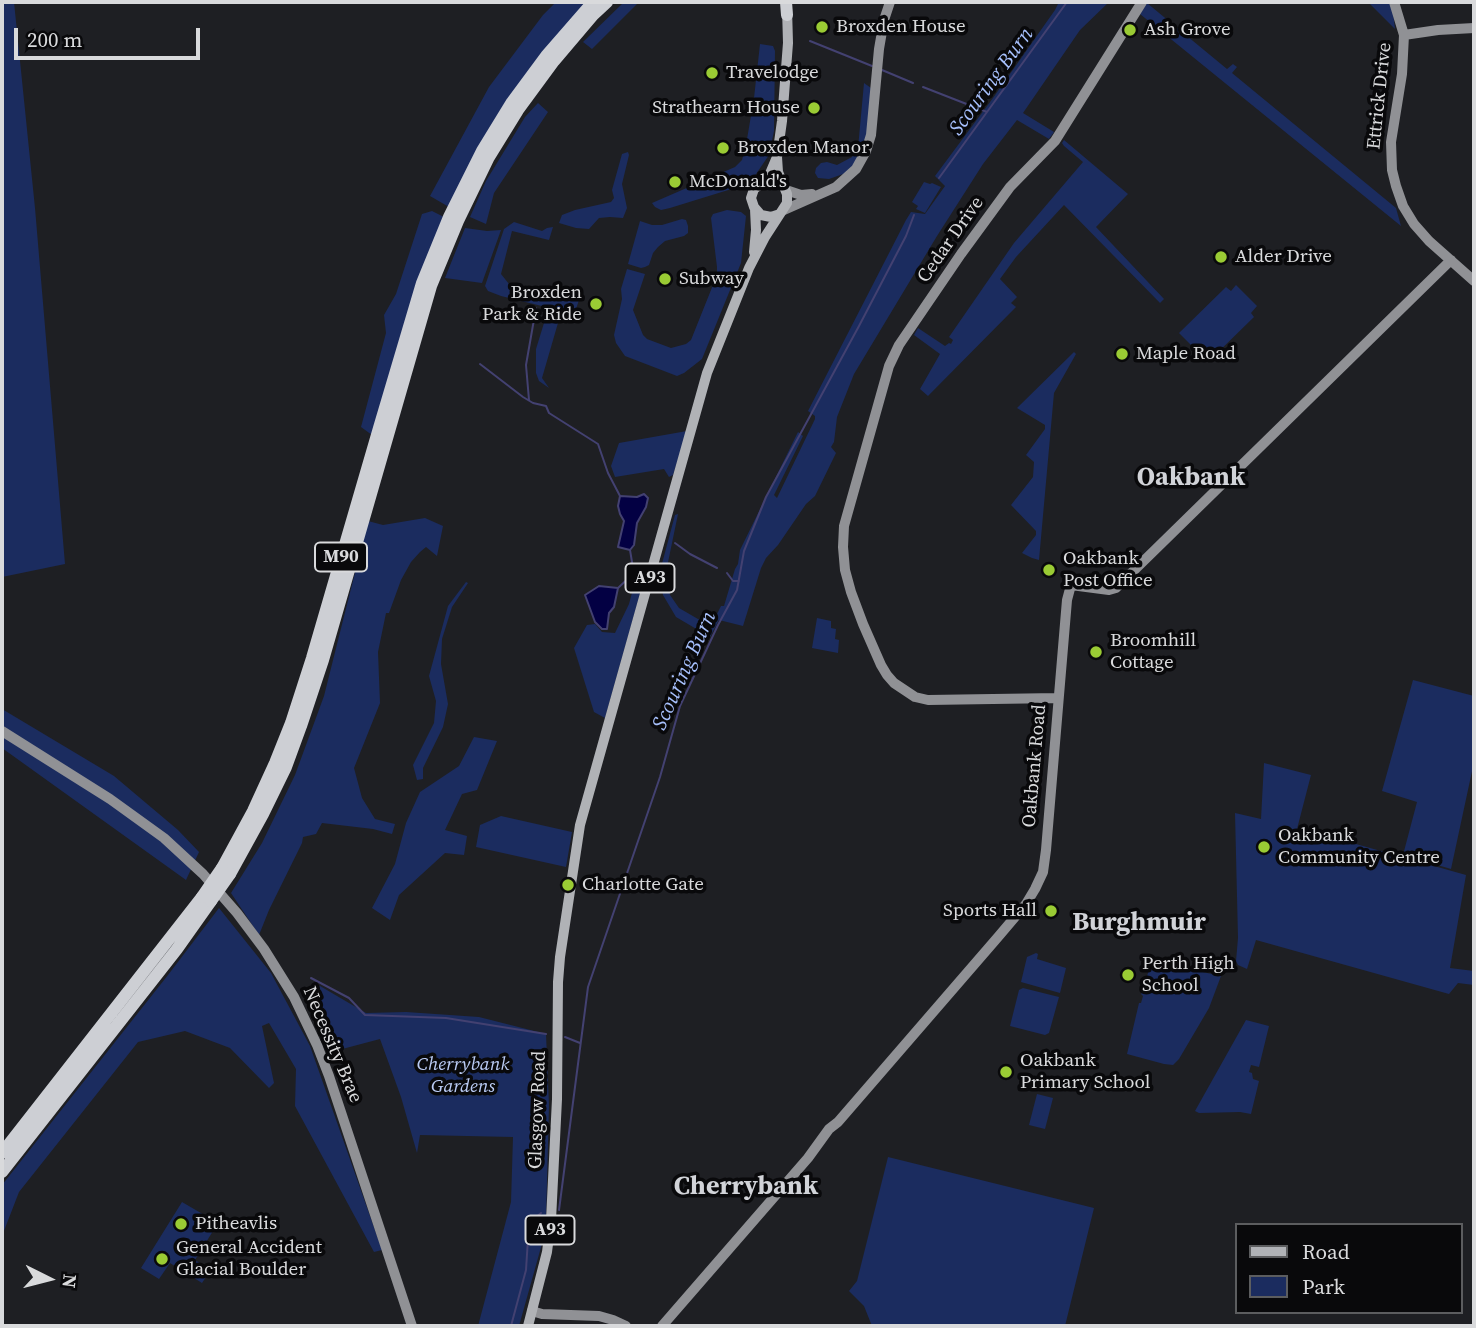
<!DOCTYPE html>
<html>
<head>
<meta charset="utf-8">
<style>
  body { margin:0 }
  #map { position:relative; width:1476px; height:1328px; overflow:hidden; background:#1e1f23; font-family:"Source Serif 4",serif }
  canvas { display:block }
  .frame { position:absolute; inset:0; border:4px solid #d9dadc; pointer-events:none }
  .legend { position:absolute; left:1235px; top:1223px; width:228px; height:91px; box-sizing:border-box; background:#09090b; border:2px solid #5c5d5f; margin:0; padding:9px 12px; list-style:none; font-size:21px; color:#d9dadc }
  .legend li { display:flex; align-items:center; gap:14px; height:35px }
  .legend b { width:35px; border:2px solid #5c5d5f }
  .north { position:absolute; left:14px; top:1244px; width:70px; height:70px; -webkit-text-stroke:5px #09090b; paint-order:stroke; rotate:96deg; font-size:19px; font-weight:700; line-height:28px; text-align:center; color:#d9dadc }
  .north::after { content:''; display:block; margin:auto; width:24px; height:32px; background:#d9dadc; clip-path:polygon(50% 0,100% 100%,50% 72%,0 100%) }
  .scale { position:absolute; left:14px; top:28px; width:186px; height:32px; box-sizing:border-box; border:4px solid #d9dadc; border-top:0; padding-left:9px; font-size:21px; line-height:24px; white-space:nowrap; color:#d9dadc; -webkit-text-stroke:5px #09090b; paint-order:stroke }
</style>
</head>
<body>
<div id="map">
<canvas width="1476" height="1328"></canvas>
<div class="frame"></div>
<ul class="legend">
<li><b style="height:9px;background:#b0b2b6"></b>Road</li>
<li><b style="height:19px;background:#1b2c5f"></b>Park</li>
</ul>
<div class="north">N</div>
<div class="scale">200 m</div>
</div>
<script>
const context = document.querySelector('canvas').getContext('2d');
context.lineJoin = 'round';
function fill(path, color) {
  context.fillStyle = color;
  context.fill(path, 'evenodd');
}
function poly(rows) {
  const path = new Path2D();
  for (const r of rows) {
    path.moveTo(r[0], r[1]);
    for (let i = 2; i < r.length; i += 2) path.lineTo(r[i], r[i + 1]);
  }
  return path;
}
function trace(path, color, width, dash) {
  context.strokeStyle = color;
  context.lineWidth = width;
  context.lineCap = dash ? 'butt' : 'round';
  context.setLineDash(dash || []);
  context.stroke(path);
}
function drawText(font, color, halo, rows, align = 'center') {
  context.font = font + ' "Source Serif 4",serif';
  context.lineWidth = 7;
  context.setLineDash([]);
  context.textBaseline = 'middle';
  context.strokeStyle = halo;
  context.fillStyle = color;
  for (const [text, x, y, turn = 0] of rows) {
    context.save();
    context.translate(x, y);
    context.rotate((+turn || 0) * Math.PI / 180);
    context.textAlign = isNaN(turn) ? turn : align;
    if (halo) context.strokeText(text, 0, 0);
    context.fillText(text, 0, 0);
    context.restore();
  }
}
const green = poly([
  [2,2,14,2,35,208,65,564,2,577],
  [556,2,587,2,449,207,430,196,489,87,543,15],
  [624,2,639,2,592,49,583,42],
  [1059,2,1109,2,1080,30,1023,113,1054,132,1049,139,1017,120,983,164,937,236,854,374,837,417,834,442,831,447,836,453,815,496,806,504,778,545,766,558,761,568,743,626,719,620,710,637,676,617,663,595,659,575,675,515,678,514,666,572,670,595,679,608,698,619,712,624,721,606,724,606,735,569,738,564,740,550,798,432,803,436,774,495,777,498,815,419,815,416,808,411,906,220,911,212,925,214,945,186,935,176,993,98,1055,10],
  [1368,2,1390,2,1393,12,1395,29],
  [1147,3,1227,69,1233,64,1237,67,1232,73,1396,208,1401,226,1140,14],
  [760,44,773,46,775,51,774,131,769,155,752,180,738,187,670,208,661,210,655,207,652,203,735,167,742,160,746,145,754,98],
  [864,83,871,88,868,140,857,162,846,173,829,179,818,178,815,173,816,168,821,163,827,162,837,165,852,157,858,148],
  [538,103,548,112,494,193,486,224,470,217,486,181,525,117],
  [1064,140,1128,194,1096,227,1164,299,1160,303,1064,205,1016,257,1000,279,1017,297,1011,303,1016,307,928,396,920,389,940,354,914,335,918,328,945,346,949,343,951,344,953,340,949,337,1014,243,1083,162,1064,146,1062,143],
  [628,152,629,155,622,184,627,208,623,218,610,217,599,218,589,229,576,228,559,223,562,215,575,210,611,202,614,198,612,190,622,154],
  [924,182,930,184,932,183,941,187,925,213,916,209,918,206,912,202],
  [727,210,741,212,746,216,741,263,702,359,684,373,677,376,625,356,616,343,614,335,622,299,621,289,627,269,645,274,633,310,643,335,647,339,671,348,686,344,691,340,717,275,717,267,711,218,713,214],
  [432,211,444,217,372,435,361,427,386,333,384,315,396,294,422,214],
  [682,219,686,220,688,226,688,233,684,236,665,241,658,247,653,253,649,265,645,267,641,268,628,264,640,221,652,225,662,225],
  [514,222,542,231,547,228,553,227,549,240,512,231,501,274,509,284,562,297,582,291,573,318,558,323,542,378,549,388,539,381,536,373,536,349,544,323,550,308,501,296,488,291,485,286,504,229],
  [465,228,487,231,501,230,482,283,445,278],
  [1236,285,1257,306,1251,313,1254,317,1208,362,1179,333,1226,287,1231,291],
  [1074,352,1076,354,1054,393,1039,560,1032,558,1022,553,1036,535,1036,531,1011,505,1033,477,1034,462,1026,455,1045,429,1045,425,1017,408],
  [687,431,673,475,669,477,664,469,615,477,611,466,619,443],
  [425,518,443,526,437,556,426,547,420,552,411,562,401,580,389,613,386,613,378,652,380,703,354,768,362,798,375,819,395,824,392,834,373,829,322,823,316,834,303,837,302,843,269,910,259,935,231,893,262,843,295,775,324,696,368,521,383,525],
  [466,582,468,583,452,607,442,639,441,664,448,704,443,727,423,768,423,779,417,780,413,765,434,723,436,701,429,676,448,606],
  [642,587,605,718,594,712,574,648,587,625,595,624,602,632,615,633,629,604,633,589],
  [817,618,831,621,831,628,836,629,835,639,839,640,838,653,812,648],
  [1413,680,1474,696,1474,762,1451,869,1403,855,1417,802,1382,791],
  [2,709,114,776,178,830,199,852,186,880,2,748],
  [474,737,497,741,477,790,462,794,445,830,467,836,464,855,445,853,399,895,390,920,372,908,395,864,406,823,420,792,459,766],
  [1264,763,1311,775,1297,829,1322,836,1324,835,1466,875,1450,968,1474,971,1474,985,1458,983,1449,994,1256,940,1247,969,1238,965,1236,961,1238,938,1235,813,1261,819],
  [501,816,572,832,566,867,476,847,480,825],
  [219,908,271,973,310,1046,382,1250,374,1252,295,1106,296,1069,269,1023,262,1026,274,1083,269,1088,230,1048,185,1031,138,1042,19,1192,2,1236,2,1185,168,975],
  [1036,953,1038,954,1037,959,1066,968,1060,993,1021,982,1027,957],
  [1152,961,1221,976,1209,1008,1179,1059,1173,1065,1164,1064,1127,1054,1139,1003,1141,1003,1143,996,1141,994],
  [320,986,366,1013,406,1012,479,1017,546,1034,549,1105,546,1218,543,1240,519,1326,478,1326,511,1202,513,1137,420,1135,417,1153,401,1097,380,1039,331,1052,303,993],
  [1023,988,1059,997,1049,1033,1045,1035,1010,1026,1019,990],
  [1246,1020,1269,1026,1259,1067,1251,1065,1249,1072,1252,1073,1253,1079,1259,1081,1251,1114,1240,1112,1199,1113,1195,1111],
  [1037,1094,1053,1098,1045,1129,1029,1125],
  [888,1157,1094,1208,1065,1326,872,1326,864,1306,849,1291,857,1281],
  [182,1202,218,1223,195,1260,203,1265,199,1273,206,1277,202,1283,170,1263,159,1279,141,1268]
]);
const water = poly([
  [644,494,648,498,646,507,637,523,634,545,630,550,618,547,624,521,620,514,618,506,620,496,637,497,644,494],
  [599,586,618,588,614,607,609,613,607,629,602,629,595,622,585,595,599,586]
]);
const stream = poly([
  [810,41,872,66],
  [882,70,913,83],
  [923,87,987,112],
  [939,178,1067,2],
  [480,364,523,397,533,403,546,406,549,413,598,444,608,473,620,496],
  [529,400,526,365,536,308],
  [675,543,690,554,717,568],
  [727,573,733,581,739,581],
  [618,588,632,575,633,568,630,550],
  [311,978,349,998,365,1015,446,1018,546,1034],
  [565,1037,580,1043],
  [559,1210,588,987,660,777,680,706,718,625,737,590,744,551,766,497,859,326,906,236,914,215],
  [511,1326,526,1270,529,1223,541,1213]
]);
const secondary = poly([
  [1394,2,1404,35,1402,74,1391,142,1392,170,1396,186,1403,206,1414,224,1429,241,1474,281],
  [1404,35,1438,30,1474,28],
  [786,190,801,195,812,194],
  [784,210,836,187,856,169,866,151,871,135,879,49,884,20,890,2],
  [1058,698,928,700,915,697,894,683,887,675,881,665,863,624,851,592,845,570,843,547,844,526,889,366,899,345,961,254,1010,187,1055,141,1142,2],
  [2,731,110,799,164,838,203,874,237,913,264,949,294,997,317,1045,329,1076,412,1326],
  [532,1311,542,1314,599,1316,613,1320,626,1326],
  [662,1326,808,1158,829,1129,838,1122,998,937,1026,904,1035,889,1043,872,1046,850,1067,600,1071,585,1109,590,1116,588,1451,260]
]);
const primary = poly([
  [780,214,771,217,761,215,754,207,751,198,754,189,765,181,769,176,777,157,782,121,788,43,787,8],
  [754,252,756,230,755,209],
  [528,1326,547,1252,551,1220,557,1099,558,982,560,957,580,825,707,373,749,268,765,237,787,203,787,194,778,172,777,157]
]);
const highway = poly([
  [786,2,787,15],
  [222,868,253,811,275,763,291,723,312,658,379,428,422,283,449,217,482,151,512,102,546,56,593,2],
  [230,874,263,814,286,767,301,726,323,660,431,286,458,221,489,157,518,110,554,61,593,15,607,2],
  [2,1153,202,897],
  [2,1172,177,949,211,901]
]);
const highwayBridge = poly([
  [202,897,222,868],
  [211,901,230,874]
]);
const markers = [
  [822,27,7,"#9acb34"],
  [1130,30,7,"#9acb34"],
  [712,73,7,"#9acb34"],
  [814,108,7,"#9acb34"],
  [723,148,7,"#9acb34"],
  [675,182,7,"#9acb34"],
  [1221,257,7,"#9acb34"],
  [665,279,7,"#9acb34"],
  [596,304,7,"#9acb34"],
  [1122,354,7,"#9acb34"],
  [1049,570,7,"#9acb34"],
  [1096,652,7,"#9acb34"],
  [1264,847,7,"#9acb34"],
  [568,885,7,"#9acb34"],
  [1051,911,7,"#9acb34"],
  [1128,975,7,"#9acb34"],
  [1006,1072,7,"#9acb34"],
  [181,1224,7,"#9acb34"],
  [162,1259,7,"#9acb34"]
];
const shields = [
  [341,557,52],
  [650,578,49],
  [550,1230,49]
];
const shieldNames = [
  ["M90",341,557],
  ["A93",650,578],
  ["A93",550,1230]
];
const poiNames = [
  ["Broxden House",836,27],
  ["Ash Grove",1144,30],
  ["Travelodge",726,73],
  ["Strathearn House",800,108,"right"],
  ["Broxden Manor",737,148],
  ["McDonald's",689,182],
  ["Alder Drive",1235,257],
  ["Subway",679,279],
  ["Broxden",582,293,"right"],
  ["Park & Ride",582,315,"right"],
  ["Maple Road",1136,354],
  ["Oakbank",1063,559],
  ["Post Office",1063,581],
  ["Broomhill",1110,641],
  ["Cottage",1110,663],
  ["Oakbank",1278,836],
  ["Community Centre",1278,858],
  ["Charlotte Gate",582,885],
  ["Sports Hall",1037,911,"right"],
  ["Perth High",1142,964],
  ["School",1142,986],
  ["Oakbank",1020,1061],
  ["Primary School",1020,1083],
  ["Pitheavlis",195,1224],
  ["General Accident",176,1248],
  ["Glacial Boulder",176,1270]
];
const streetNames = [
  ["Ettrick Drive",1380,96,-84],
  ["Cedar Drive",951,240,-55],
  ["Oakbank Road",1035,766,-85],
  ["Necessity Brae",332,1045,67],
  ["Glasgow Road",538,1110,-88]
];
const parkNames = [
  ["Cherrybank",463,1065],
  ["Gardens",463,1087]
];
const waterNames = [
  ["Scouring Burn",992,82,-54],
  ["Scouring Burn",685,671,-66]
];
const districtNames = [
  ["Oakbank",1191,478],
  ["Burghmuir",1139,923],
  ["Cherrybank",746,1187]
];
fill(green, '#1b2c5f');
fill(water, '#030043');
trace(water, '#434171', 2);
trace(stream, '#434171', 2);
trace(secondary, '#909195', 10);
trace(primary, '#b0b2b6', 10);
trace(highway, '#cdcfd4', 12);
trace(highwayBridge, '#cdcfd4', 12);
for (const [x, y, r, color] of markers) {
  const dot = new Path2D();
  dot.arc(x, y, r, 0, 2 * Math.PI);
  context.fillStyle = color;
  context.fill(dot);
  trace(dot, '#09090b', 2.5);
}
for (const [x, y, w] of shields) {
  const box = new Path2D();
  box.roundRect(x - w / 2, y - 14.5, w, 29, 5);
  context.fillStyle = '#09090b';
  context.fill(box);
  trace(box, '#d9dadc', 2);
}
drawText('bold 18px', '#d9dadc', null, shieldNames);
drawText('19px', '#d9dadc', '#09090b', poiNames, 'left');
drawText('19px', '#d9dadc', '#09090b', streetNames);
drawText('italic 19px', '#bbccf5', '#09090b', parkNames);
drawText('italic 21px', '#a6bffb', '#09090b', waterNames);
drawText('bold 26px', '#d1d3d8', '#09090b', districtNames);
</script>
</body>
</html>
